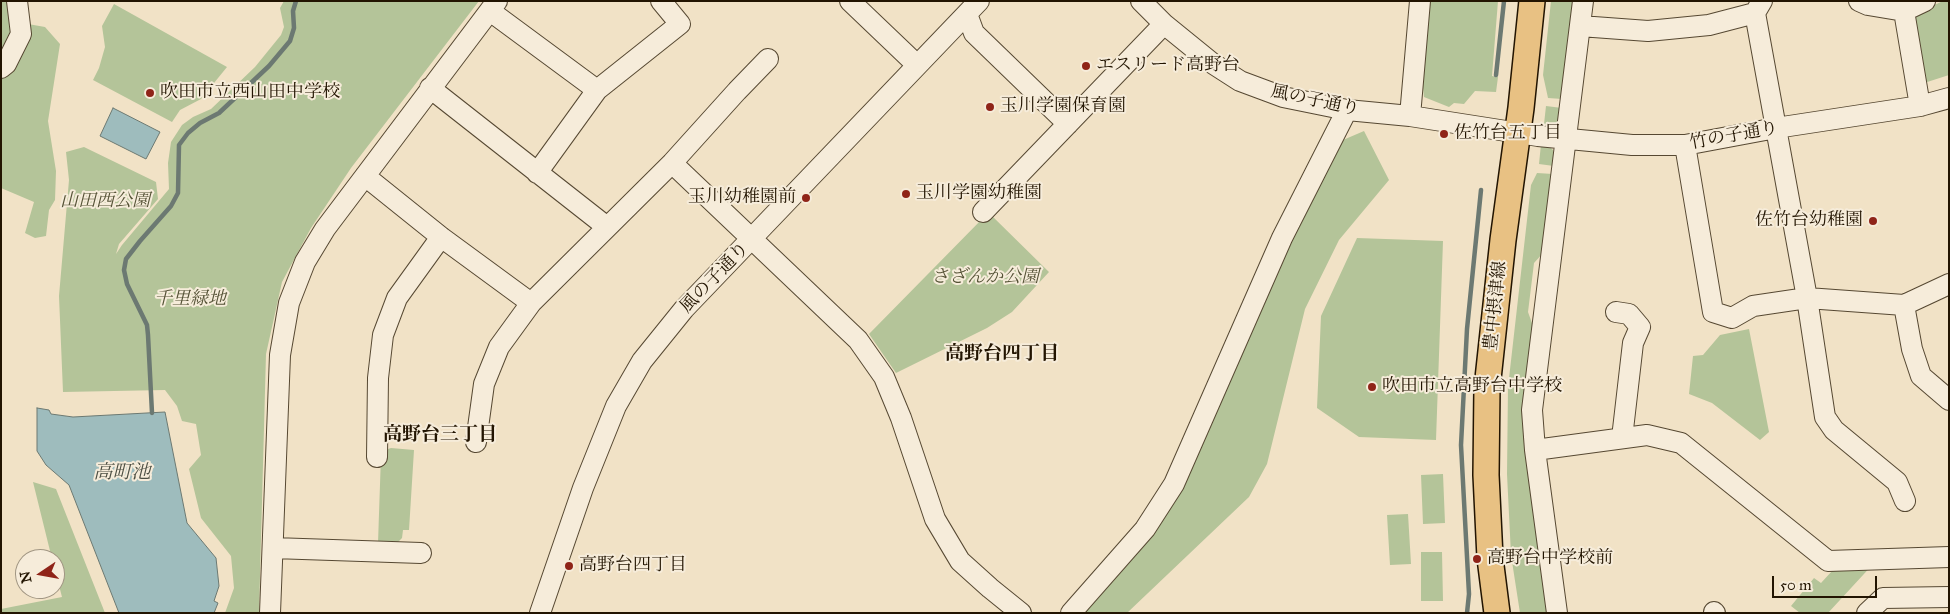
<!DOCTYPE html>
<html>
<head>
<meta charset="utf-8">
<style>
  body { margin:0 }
  #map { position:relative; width:1950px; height:614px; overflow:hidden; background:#f1e2c6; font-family:"IM FELL Great Primer",serif }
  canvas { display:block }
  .frame { position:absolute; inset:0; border:2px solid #221401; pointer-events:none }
  .north { position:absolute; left:15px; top:549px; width:50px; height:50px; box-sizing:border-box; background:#f6ecda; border:1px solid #a19683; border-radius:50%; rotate:258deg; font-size:14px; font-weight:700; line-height:20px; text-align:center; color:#221401 }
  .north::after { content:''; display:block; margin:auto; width:18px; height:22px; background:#8f2418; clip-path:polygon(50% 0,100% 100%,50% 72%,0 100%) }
  .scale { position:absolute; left:1772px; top:576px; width:105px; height:22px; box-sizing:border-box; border:2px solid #221401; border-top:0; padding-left:6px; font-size:15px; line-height:18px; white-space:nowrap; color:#221401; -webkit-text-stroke:4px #f6ecda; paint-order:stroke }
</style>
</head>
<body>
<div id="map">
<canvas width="1950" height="614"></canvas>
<div class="frame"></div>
<div class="north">N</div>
<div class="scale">50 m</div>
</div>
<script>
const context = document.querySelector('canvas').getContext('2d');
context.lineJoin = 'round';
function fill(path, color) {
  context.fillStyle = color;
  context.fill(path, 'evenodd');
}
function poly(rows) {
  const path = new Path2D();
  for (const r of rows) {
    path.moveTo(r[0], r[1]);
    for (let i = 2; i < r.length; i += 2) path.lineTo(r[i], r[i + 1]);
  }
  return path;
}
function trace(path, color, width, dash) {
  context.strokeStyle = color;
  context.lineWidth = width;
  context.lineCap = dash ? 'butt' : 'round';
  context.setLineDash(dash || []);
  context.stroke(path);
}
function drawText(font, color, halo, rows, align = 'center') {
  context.font = font + ' "IM FELL Great Primer","Noto Serif JP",serif';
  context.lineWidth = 4;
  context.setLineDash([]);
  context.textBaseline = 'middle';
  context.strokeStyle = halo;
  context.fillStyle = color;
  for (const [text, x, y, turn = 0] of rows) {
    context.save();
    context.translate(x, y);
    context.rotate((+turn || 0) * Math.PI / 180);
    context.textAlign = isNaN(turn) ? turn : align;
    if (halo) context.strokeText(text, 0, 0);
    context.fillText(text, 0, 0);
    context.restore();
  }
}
const green = poly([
  [1,1,10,1,15,33,1,59],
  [284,1,479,1,351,168,311,228,282,282,266,354,259,613,225,613,234,588,231,556,201,518,189,469,201,455,196,424,182,421,177,406,165,390,63,392,59,296,69,180,66,152,84,147,156,182,158,199,119,244,116,254,122,245,169,189,168,163,171,142,182,125,193,117,211,109,255,67,281,35,284,27,280,8],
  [1425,1,1498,1,1492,76,1498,77,1496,92,1475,91,1464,104,1454,103,1449,107,1424,97,1423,88,1419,82],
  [1551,1,1573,1,1562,99,1548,98,1543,75],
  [1943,1,1949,1,1949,75,1921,84,1911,24,1917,13],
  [114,4,227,67,201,99,180,110,172,122,93,80,99,68,105,47,102,26],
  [28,24,45,27,60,44,48,121,56,171,55,200,49,210,46,236,35,238,25,233,34,202,1,188,1,79,9,73],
  [1546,106,1562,108,1558,122,1552,125,1544,124],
  [1364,131,1389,180,1339,240,1305,309,1267,464,1249,497,1127,613,1084,613,1181,486,1292,241,1343,140],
  [1541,144,1548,145,1553,150,1555,157,1554,166,1539,164],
  [1537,173,1553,174,1543,253,1534,263,1528,312,1533,326,1549,613,1520,613,1511,555,1507,474,1508,387,1531,185],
  [990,214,1049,272,1012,312,987,328,896,373,869,334,984,217],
  [1357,238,1443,241,1436,440,1359,437,1317,408,1321,316],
  [1749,329,1769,432,1760,440,1712,403,1689,394,1693,356,1703,355,1720,335],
  [391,448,414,450,409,530,403,530,402,538,396,544,378,543,381,455,385,450],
  [1443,474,1445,523,1423,524,1421,475],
  [33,482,56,489,105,613,1,613,1,609,62,597,55,570,55,559,52,559],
  [1408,514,1411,564,1390,565,1387,515],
  [1421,552,1442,552,1443,601,1421,601],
  [1875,562,1828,613,1800,613,1791,606,1814,578,1821,583,1832,571]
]);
const water = poly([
  [113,108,160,132,146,159,100,136,113,108],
  [37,408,49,410,51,414,73,417,165,412,187,523,216,558,219,586,214,601,218,603,214,613,119,613,69,485,46,465,37,451,37,408]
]);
const stream = poly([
  [1496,75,1504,1],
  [152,413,148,335,147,325,127,284,124,270,126,259,140,241,171,206,178,193,179,145,188,133,200,123,219,113,269,66,290,41,294,28,293,11,296,1],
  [1467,613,1469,594,1461,445,1467,329,1481,190]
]);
const minor = poly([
  [850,1,917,65],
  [1141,1,1164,24,1212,63,1240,81,1283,97,1347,110,1410,116,1538,136,1632,145,1685,145,1776,128,1920,106,1949,98],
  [1762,1,1755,13,1807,298,1825,417,1834,430,1897,482,1905,501],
  [1859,1,1868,5,1904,11,1925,1],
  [490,11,597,90,680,24,661,1],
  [1904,11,1920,106],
  [967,14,974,33,1068,124],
  [1580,26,1648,31,1709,25,1755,13],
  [1,68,6,64,21,34,17,1],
  [430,88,607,227],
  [1410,116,1420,1],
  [1685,145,1713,312,1732,318,1753,306,1807,298,1904,305,1949,284],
  [672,163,858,340,884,377,901,418,935,519,960,561,990,588,1021,613],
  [537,173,597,90],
  [365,176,441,237,531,303,672,163,737,91,768,59],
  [983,212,1164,24],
  [1904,305,1912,349,1921,376,1949,400],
  [1616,312,1629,314,1640,327,1633,343,1622,438],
  [476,442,484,384,499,347,531,303],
  [1535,450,1647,435,1681,443,1828,561,1949,557],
  [377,457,378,378,383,335,397,298,441,237],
  [273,548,421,553],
  [1714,612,1715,613],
  [270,613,280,355,289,303,305,262,325,229,497,1],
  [540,613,583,488,616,406,642,361,684,309,979,1],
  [1071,613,1145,529,1174,484,1282,238,1347,110],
  [1557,613,1535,450,1532,410,1583,1],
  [1867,613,1883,598,1949,597]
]);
const major = poly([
  [1497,613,1490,558,1486,475,1487,388,1503,240,1521,108,1532,1]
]);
const markers = [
  [1086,66,5,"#8f2418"],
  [150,93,5,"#8f2418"],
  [990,107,5,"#8f2418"],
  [1444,134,5,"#8f2418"],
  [906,194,5,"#8f2418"],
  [806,198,5,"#8f2418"],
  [1873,221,5,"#8f2418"],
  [1372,387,5,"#8f2418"],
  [1477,559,5,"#8f2418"],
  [569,566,5,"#8f2418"]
];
const poiNames = [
  ["エスリード高野台",1096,66],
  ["吹田市立西山田中学校",160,93],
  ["玉川学園保育園",1000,107],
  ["佐竹台五丁目",1454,134],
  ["玉川学園幼稚園",916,194],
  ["玉川幼稚園前",796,198,"right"],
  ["佐竹台幼稚園",1863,221,"right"],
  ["吹田市立高野台中学校",1382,387],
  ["高野台中学校前",1487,559],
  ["高野台四丁目",579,566]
];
const streetNames = [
  ["風の子通り",1315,101,12],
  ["竹の子通り",1734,136,-10],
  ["風の子通り",715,278,-46],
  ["豊中摂津線",1496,306,-84]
];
const parkNames = [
  ["山田西公園",105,202],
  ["さざんか公園",985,278],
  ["千里緑地",190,300]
];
const neighbourhoodNames = [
  ["高野台四丁目",1002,354],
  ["高野台三丁目",440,435]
];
const waterNames = [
  ["高町池",122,473]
];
fill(green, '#b4c499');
fill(water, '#9ebcbd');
trace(water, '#6c7972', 1);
trace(stream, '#6c7972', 4.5);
trace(minor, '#564832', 22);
trace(major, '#221401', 28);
trace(minor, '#f6ecda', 20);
trace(major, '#e8c183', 25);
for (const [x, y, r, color] of markers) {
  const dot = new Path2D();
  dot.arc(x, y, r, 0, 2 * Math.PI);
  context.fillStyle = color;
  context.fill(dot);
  trace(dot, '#f6ecda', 2);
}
drawText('18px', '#221401', '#f6ecda', poiNames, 'left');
drawText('18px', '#221401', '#f6ecda', streetNames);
drawText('italic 18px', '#555236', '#f6ecda', parkNames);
drawText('bold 19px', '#221401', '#f6ecda', neighbourhoodNames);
drawText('italic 19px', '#4d4f43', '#f6ecda', waterNames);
</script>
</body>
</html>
